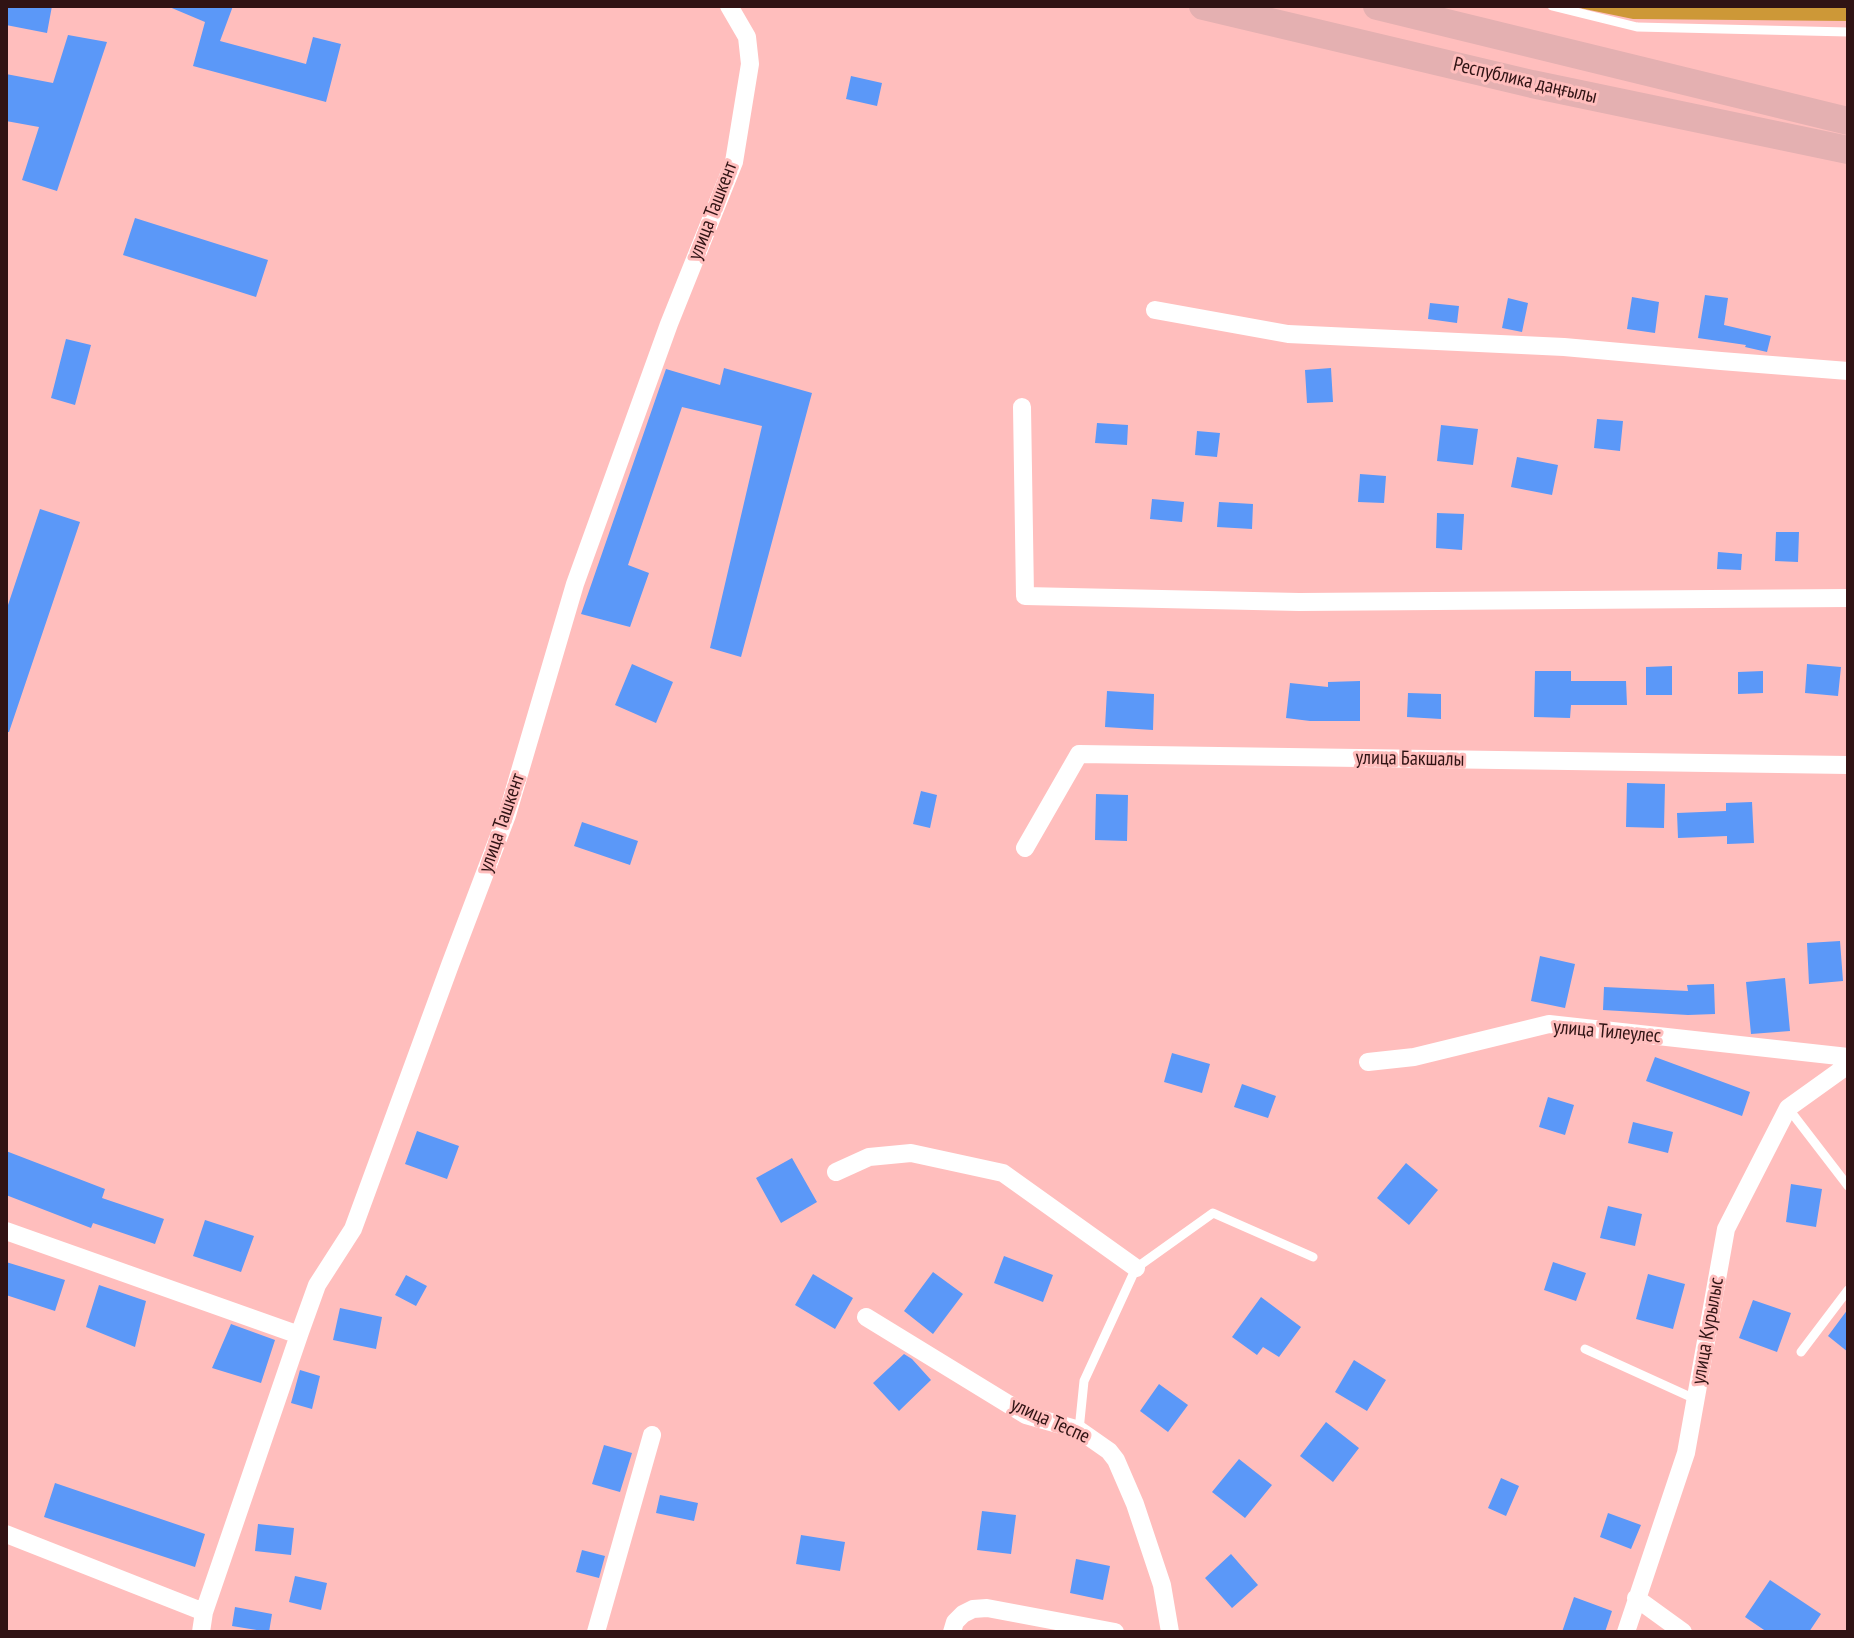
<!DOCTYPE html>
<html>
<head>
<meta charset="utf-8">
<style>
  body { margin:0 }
  #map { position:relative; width:1854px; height:1638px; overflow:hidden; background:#ffbebd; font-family:"PT Sans Narrow",sans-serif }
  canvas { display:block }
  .frame { position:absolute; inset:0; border:8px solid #301314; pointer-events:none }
</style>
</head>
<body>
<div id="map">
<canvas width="1854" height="1638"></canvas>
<div class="frame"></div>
</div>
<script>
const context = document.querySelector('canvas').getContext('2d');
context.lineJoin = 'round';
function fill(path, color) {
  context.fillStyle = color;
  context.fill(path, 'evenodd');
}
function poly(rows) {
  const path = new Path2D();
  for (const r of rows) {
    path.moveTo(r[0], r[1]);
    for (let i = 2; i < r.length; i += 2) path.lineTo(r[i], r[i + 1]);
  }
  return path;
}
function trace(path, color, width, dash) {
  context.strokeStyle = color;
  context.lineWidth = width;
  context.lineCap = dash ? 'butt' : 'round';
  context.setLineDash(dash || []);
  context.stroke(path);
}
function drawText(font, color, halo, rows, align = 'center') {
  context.font = font + ' "PT Sans Narrow",sans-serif';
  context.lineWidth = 6;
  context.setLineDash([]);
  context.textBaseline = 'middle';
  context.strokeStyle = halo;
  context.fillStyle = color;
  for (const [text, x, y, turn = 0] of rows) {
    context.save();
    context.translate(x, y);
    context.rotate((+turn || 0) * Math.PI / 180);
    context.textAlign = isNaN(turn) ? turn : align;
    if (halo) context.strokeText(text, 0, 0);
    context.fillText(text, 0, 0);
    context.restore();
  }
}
const green = poly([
  [1570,6,1848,6,1848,21,1633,19]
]);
const building = poly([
  [6,6,52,6,47,33,6,25],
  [167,6,233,6,220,41,306,64,313,37,341,44,326,102,193,66,205,22],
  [68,35,107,42,57,191,22,180,39,127,6,121,6,74,53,83],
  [851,76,882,83,877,106,846,99],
  [135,218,268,260,256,297,123,255],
  [1705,295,1728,298,1724,325,1771,336,1767,352,1745,347,1746,345,1698,338],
  [1632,297,1659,302,1655,333,1627,329],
  [1508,298,1528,303,1522,332,1502,328],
  [1430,303,1459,306,1457,323,1428,319],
  [66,339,91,345,75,405,51,398],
  [724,368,812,393,741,657,710,648,762,426,682,407,628,565,649,573,630,627,581,614,666,369,720,385],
  [1331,368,1333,402,1307,403,1305,370],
  [1597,419,1623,421,1620,451,1594,448],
  [1097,423,1128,425,1127,445,1095,443],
  [1441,425,1478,429,1473,465,1437,461],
  [1197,431,1220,433,1217,457,1195,455],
  [1517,457,1558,465,1552,495,1511,487],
  [1360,474,1386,476,1384,503,1358,502],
  [1152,499,1184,502,1182,522,1150,519],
  [1219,502,1253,504,1252,529,1217,527],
  [40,509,80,522,9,732,6,732,6,611],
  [1437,513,1464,514,1462,550,1436,548],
  [1776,532,1799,532,1798,562,1775,561],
  [1718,552,1742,554,1741,570,1717,569],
  [632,664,673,682,656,723,615,705],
  [1807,664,1841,667,1838,696,1805,693],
  [1672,666,1672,695,1646,695,1646,667],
  [1535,671,1571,671,1571,681,1626,681,1627,705,1571,705,1570,718,1534,717],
  [1763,671,1763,693,1738,694,1738,672],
  [1360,681,1360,721,1310,721,1286,718,1290,683,1328,687,1328,682],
  [1107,691,1154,694,1153,730,1105,727],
  [1408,693,1441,694,1441,719,1407,717],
  [1627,783,1665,784,1664,828,1626,827],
  [921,791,937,795,930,828,913,824],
  [1096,794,1128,795,1127,841,1095,840],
  [1752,802,1754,843,1727,844,1727,836,1678,838,1677,813,1726,811,1726,803],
  [582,822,638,841,630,865,574,846],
  [1840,941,1843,981,1809,984,1807,943],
  [1540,956,1575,964,1565,1008,1531,1001],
  [1785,978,1790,1031,1751,1034,1746,982],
  [1714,984,1715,1014,1688,1015,1603,1010,1604,987,1688,991,1687,985],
  [1172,1053,1210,1064,1202,1093,1164,1082],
  [1655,1057,1750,1092,1742,1116,1646,1081],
  [1242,1084,1276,1096,1268,1118,1234,1107],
  [1548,1097,1574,1105,1565,1135,1539,1127],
  [1633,1122,1673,1132,1668,1153,1628,1143],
  [417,1131,459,1146,447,1179,405,1164],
  [6,1151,105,1189,102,1198,164,1219,155,1244,93,1223,91,1228,6,1195],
  [792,1158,817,1202,781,1223,756,1178],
  [1406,1163,1438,1190,1409,1225,1377,1198],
  [1791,1184,1822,1189,1816,1227,1786,1222],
  [1608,1206,1642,1214,1635,1246,1600,1238],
  [205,1220,254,1236,241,1272,193,1256],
  [1004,1256,1053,1275,1043,1302,994,1283],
  [6,1262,65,1280,55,1311,6,1295],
  [1553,1262,1586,1273,1576,1301,1544,1290],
  [933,1272,963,1294,933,1334,904,1311],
  [813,1274,853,1298,835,1329,795,1305],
  [1648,1274,1685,1284,1673,1329,1636,1319],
  [406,1275,427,1286,416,1306,395,1295],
  [99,1285,146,1301,135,1347,86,1327],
  [1261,1297,1301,1327,1279,1357,1263,1347,1257,1355,1232,1337],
  [1753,1300,1791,1313,1777,1352,1739,1338],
  [340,1308,382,1317,376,1349,333,1340],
  [1848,1309,1848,1352,1828,1336],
  [231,1324,275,1340,261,1383,212,1368],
  [904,1354,912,1359,931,1380,899,1411,873,1383],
  [1354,1360,1386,1380,1367,1411,1335,1392],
  [300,1370,320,1376,312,1409,291,1403],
  [1159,1384,1188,1405,1168,1432,1140,1411],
  [1326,1422,1359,1448,1333,1482,1300,1456],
  [604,1445,632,1453,620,1492,592,1484],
  [1239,1459,1272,1485,1245,1518,1212,1492],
  [1501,1478,1519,1486,1506,1516,1488,1508],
  [55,1483,205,1534,195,1567,44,1517],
  [660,1495,698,1503,694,1521,656,1513],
  [982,1511,1016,1515,1011,1554,977,1550],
  [1608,1513,1641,1525,1631,1549,1600,1537],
  [258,1524,294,1528,291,1555,255,1551],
  [801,1535,845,1542,840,1571,796,1564],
  [582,1550,605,1556,599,1578,576,1572],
  [1231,1554,1258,1585,1232,1608,1205,1578],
  [1076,1559,1110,1566,1103,1600,1070,1593],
  [295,1576,327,1583,321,1610,289,1602],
  [1770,1580,1821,1614,1809,1632,1767,1632,1745,1617],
  [1574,1597,1612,1611,1605,1632,1562,1632],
  [235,1607,272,1614,269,1632,232,1626]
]);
const service = poly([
  [1552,6,1637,27,1848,32],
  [1788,1108,1848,1186],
  [1585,1349,1695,1399],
  [1801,1352,1848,1290],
  [1079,1430,1084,1381,1136,1268,1213,1213,1313,1257]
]);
const minor = poly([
  [1155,310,1288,334,1564,347,1721,361,1848,371],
  [1022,407,1025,596,1299,602,1848,598],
  [1025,848,1079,754,1848,765],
  [1368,1062,1414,1057,1549,1024,1848,1057],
  [836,1172,869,1157,911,1153,1003,1173,1136,1268],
  [6,1231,299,1335,317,1285,353,1229,450,965,507,815,575,584,669,324,734,162,750,64,747,37,729,6],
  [866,1317,1026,1415,1079,1430,1109,1451,1116,1460,1135,1504,1162,1585,1170,1632],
  [6,1534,204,1612],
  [1636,1598,1683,1632],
  [201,1632,204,1612,299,1335],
  [596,1632,652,1435],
  [952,1632,955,1622,963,1614,973,1609,987,1608,1115,1632],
  [1626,1632,1686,1453,1726,1229,1788,1108,1848,1065]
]);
const primary = poly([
  [1203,6,1532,84,1848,150],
  [1377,6,1848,121]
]);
const streetNames = [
  ["Республика даңғылы",1525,81,13],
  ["улица Ташкент",713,211,-69],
  ["улица Бакшалы",1410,759,1],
  ["улица Ташкент",502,823,-71],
  ["улица Тилеулес",1607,1032,5],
  ["улица Курылыс",1708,1331,-80],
  ["улица Теспе",1050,1421,24]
];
fill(green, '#cd9837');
fill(building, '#5b98f8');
trace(service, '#fff', 9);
trace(minor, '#fff', 18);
trace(primary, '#e4b0b1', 28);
drawText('20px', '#301314', '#ffbebd', streetNames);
</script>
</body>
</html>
